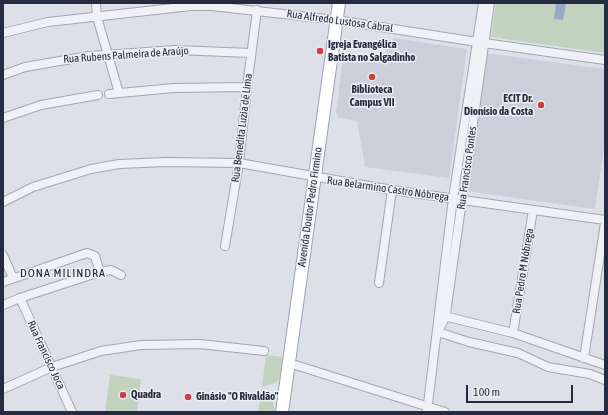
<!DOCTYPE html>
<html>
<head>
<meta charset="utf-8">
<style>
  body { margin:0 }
  #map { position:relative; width:608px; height:415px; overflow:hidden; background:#dde0e8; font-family:"Asap Condensed",sans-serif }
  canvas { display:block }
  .frame { position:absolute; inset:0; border:4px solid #262c3f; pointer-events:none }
  .scale { position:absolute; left:466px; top:385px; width:107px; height:18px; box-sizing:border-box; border:2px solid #262c3f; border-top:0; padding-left:5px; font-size:12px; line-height:14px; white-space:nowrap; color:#262c3f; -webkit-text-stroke:3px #edeff5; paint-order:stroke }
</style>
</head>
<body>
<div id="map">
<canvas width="608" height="415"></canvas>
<div class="frame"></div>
<div class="scale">100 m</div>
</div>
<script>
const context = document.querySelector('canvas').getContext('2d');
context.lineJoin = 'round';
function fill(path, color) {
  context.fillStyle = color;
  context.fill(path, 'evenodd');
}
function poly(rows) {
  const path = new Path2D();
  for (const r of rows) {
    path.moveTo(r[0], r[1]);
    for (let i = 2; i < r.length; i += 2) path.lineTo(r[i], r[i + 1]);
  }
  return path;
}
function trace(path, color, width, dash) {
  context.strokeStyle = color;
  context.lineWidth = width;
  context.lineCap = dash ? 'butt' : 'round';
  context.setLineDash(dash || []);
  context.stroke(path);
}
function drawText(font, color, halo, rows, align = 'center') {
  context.font = font + ' "Asap Condensed",sans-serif';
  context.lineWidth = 3;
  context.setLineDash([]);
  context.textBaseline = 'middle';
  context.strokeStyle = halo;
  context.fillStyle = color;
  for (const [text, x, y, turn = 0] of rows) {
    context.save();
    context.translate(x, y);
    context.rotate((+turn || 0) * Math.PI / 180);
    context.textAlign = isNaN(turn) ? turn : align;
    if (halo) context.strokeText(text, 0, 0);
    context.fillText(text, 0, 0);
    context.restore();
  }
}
const built = poly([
  [393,38,467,49,449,178,365,167,357,121,339,118,336,112,343,59,385,64,387,46,392,42],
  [485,53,605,69,605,140,595,209,465,191]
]);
const green = poly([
  [496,3,605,3,605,53,491,37],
  [266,355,282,357,281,373,279,379,275,383,262,387],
  [110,375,141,379,137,412,105,412],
  [261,393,273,402,275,412,258,412]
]);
const water = poly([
  [556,3,566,3,563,20,554,19]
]);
const minor = poly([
  [96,3,97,17,119,93],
  [3,33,48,22,191,6,212,6,336,20,477,42,605,60],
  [3,75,25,67,89,56,176,50,251,53],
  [109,94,174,88,247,87],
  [3,118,41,105,98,95],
  [3,202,33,187,91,169,119,164,166,162,239,163,392,190,605,220],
  [225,246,239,163,247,87,257,10],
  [3,255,13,278],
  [3,282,87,253,95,256,100,272],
  [379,283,392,190],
  [20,298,72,412],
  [3,305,20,298,100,272,111,270,121,275],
  [440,315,513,333,605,365],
  [438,331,446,316,447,306,490,3],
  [438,332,469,342,518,353,548,367,590,374,605,380],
  [513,333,533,210],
  [584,358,605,223],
  [289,363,445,412],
  [3,389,52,367,101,351,141,345,200,344,264,351],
  [427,412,453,198,483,3]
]);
const primary = poly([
  [282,412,339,3]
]);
const markers = [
  [320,51,4,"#d33d40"],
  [372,77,4,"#d33d40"],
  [541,105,4,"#d33d40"],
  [123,395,4,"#d33d40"],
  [188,397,4,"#d33d40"]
];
const streetNames = [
  ["Rua Alfredo Lustosa Cabral",340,21,8],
  ["Rua Rubens Palmeira de Araújo",126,55,-4],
  ["Rua Benedita Luzia de Lima",242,128,-83],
  ["Rua Francisco Pontes",467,168,-82],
  ["Rua Belarmino Castro Nóbrega",388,189,8],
  ["Avenida Doutor Pedro Firmino",310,207,-82],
  ["Rua Pedro M Nóbrega",523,271,-81],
  ["Rua Francisco Joca",46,355,65]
];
const poiNames = [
  ["Igreja Evangélica",328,45],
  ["Batista no Salgadinho",328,58],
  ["Biblioteca",372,90,"center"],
  ["Campus VII",372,103,"center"],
  ["ECIT Dr.",533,99,"right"],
  ["Dionísio da Costa",533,112,"right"],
  ["Quadra",131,395],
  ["Ginásio \"O Rivaldão\"",196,397]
];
const neighbourhoodNames = [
  ["DONA MILINDRA",63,273]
];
fill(built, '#cbcfda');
fill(green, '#c1d2be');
fill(water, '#97a9c9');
trace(minor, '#a2a6b2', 10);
trace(primary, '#9ca3b4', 14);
trace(minor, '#f0f1f6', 8);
trace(primary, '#fff', 12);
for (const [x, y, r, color] of markers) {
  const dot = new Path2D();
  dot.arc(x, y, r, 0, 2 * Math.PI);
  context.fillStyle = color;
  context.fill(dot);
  trace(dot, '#edeff5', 1.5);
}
drawText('11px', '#262c3f', '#edeff5', streetNames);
drawText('bold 11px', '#262c3f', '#edeff5', poiNames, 'left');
context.letterSpacing = '1px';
drawText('12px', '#191d30', '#edeff5', neighbourhoodNames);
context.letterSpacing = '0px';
</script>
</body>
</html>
